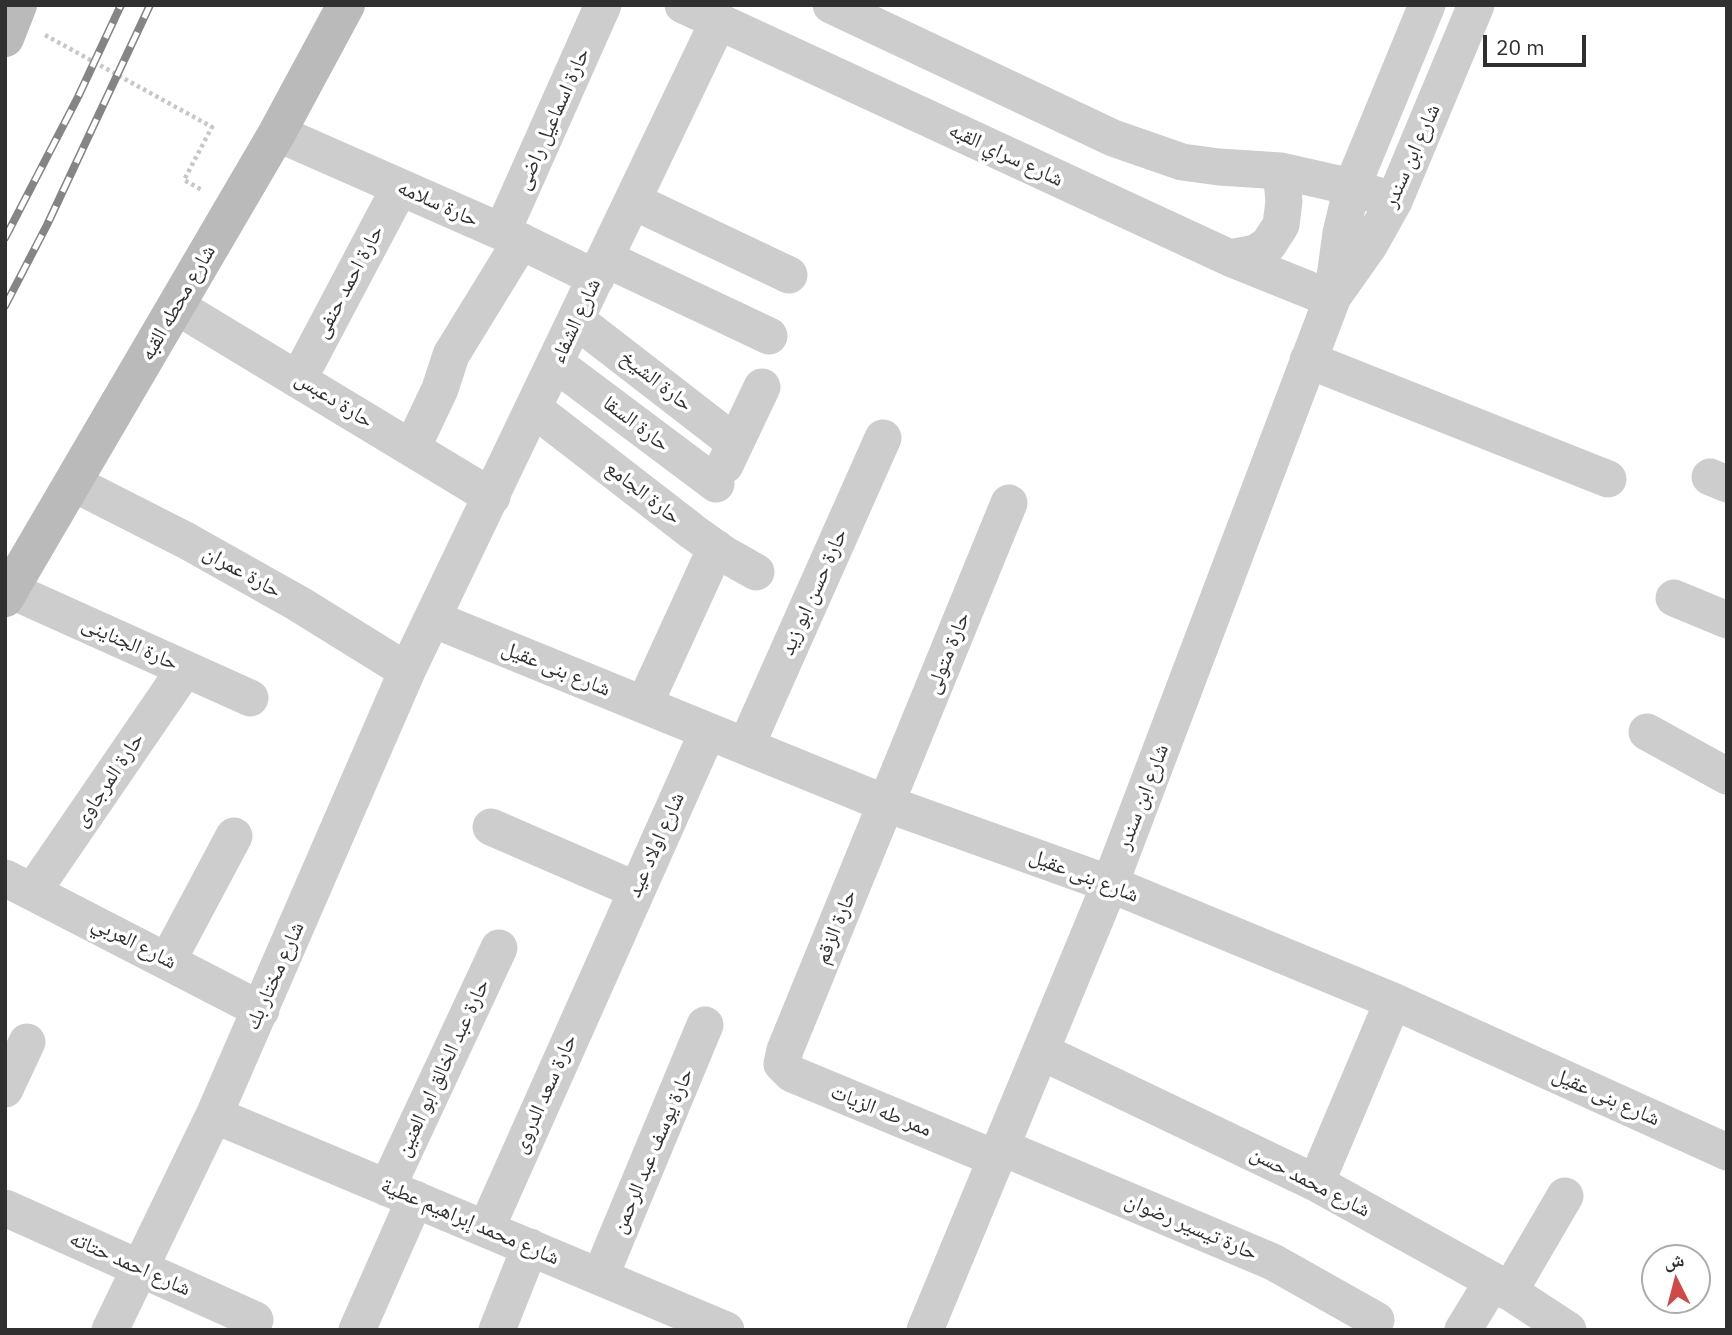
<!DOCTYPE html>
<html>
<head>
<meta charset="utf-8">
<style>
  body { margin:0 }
  #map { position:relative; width:1732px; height:1335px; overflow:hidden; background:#fff; font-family:"IBM Plex Sans","Noto Naskh Arabic",sans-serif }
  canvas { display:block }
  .frame { position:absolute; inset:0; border:7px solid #303030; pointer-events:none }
  .north { position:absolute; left:1641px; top:1244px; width:70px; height:70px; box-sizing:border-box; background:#fff; border:2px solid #acacac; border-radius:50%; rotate:354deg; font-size:19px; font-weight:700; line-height:28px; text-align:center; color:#303030 }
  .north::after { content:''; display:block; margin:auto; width:24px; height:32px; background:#d24847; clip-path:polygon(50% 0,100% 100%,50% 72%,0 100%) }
  .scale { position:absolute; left:1483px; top:35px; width:103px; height:32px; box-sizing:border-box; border:4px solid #303030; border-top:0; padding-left:9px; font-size:21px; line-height:24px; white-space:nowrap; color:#303030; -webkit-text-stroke:5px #fff; paint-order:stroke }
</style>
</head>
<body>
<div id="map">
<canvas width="1732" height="1335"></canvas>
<div class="frame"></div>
<div class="north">ش</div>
<div class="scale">20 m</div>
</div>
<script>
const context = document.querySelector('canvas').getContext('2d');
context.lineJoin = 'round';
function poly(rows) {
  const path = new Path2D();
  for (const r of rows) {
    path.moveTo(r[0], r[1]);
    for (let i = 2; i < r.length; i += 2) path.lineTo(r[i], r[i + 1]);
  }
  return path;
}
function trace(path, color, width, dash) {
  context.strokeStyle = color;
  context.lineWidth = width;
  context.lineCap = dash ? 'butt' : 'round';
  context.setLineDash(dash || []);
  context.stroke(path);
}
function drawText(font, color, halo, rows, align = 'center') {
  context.font = font + ' "IBM Plex Sans","Noto Naskh Arabic",sans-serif';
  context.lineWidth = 7;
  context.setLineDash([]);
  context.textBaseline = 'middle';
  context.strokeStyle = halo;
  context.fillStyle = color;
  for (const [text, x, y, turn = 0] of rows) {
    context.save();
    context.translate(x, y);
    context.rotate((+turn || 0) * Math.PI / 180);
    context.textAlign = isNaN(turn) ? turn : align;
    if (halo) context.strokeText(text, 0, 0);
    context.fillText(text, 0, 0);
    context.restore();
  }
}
const path = poly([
  [45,35,212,127,184,180,202,190]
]);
const minor = poly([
  [683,5,1230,258,1332,299],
  [831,5,1113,138,1182,162,1219,167,1281,171,1352,187,1394,201],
  [277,133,502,232,596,278],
  [633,201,789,275],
  [502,232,603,5],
  [1230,258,1256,253,1268,245,1281,225,1284,201,1281,171],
  [606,259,769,336],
  [1334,295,1370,244,1394,201,1476,5],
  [176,306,492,497],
  [576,320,735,443],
  [1308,360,1608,479],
  [556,364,716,484],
  [299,378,400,187],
  [534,409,693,532,724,554,756,572],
  [412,448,440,389,451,355,521,241],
  [725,465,762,387],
  [1710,477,1727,484],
  [73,483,187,541,299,604,407,671],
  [10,590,250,698],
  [1674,598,1727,620],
  [433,619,887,804,1110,884,1393,1001,1727,1152],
  [644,705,716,548],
  [1647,732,1727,776],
  [746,746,883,438],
  [491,827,636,890],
  [5,878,261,1010],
  [33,891,185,669],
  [168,960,234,836],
  [1042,1052,1316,1183,1493,1281,1568,1330],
  [5,1089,27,1042],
  [214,1115,726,1330],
  [1001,1147,1273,1262,1376,1320],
  [997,1159,792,1074,782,1064,785,1050,1009,503],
  [1316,1183,1393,1001],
  [387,1188,499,948],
  [5,1208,255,1320],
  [486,1229,708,731],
  [600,1277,705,1025],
  [1509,1292,1565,1196],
  [110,1330,214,1115,407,671,718,22],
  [357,1330,415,1199],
  [497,1330,530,1247],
  [925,1330,1110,884,1332,299,1341,233,1352,187,1427,5],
  [1463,1330,1493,1281]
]);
const secondary = poly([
  [5,38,18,5],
  [5,598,277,133,346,5]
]);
const rail = poly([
  [5,238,78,97,121,5],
  [5,306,47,225,150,5]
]);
const streetNames = [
  ["حارة اسماعيل راضى",553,119,-66],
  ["شارع سراي القبه",1006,155,25],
  ["شارع ابن سندر",1412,156,-66],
  ["حارة سلامه",438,204,24],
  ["حارة احمد حنفى",349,282,-62],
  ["شارع محطه القبه",178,303,-60],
  ["شارع الشفاء",576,321,-65],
  ["حارة الشيخ",656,381,38],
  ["حارة دعبس",334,400,32],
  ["حارة السقا",636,424,37],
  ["حارة الجامع",643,493,38],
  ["حارة عمران",242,572,29],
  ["حارة حسن ابو زيد",814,592,-66],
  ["حارة الجناينى",130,644,24],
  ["حارة متولى",948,653,-68],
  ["شارع بنى عقيل",556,669,22],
  ["حارة المرجاوى",109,780,-56],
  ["شارع ابن سندر",1143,797,-69],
  ["شارع اولاد عيد",656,845,-66],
  ["شارع بنى عقيل",1084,876,21],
  ["حارة الزقم",836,927,-68],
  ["شارع العربي",134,943,27],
  ["شارع مختار بك",275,976,-66],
  ["حارة عبد الخالق ابو العنين",443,1068,-65],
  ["حارة سعد الدروى",545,1094,-66],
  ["شارع بنى عقيل",1606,1097,24],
  ["ممر طه الزيات",881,1111,22],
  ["حارة يوسف عبد الرحمن",653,1151,-67],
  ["شارع محمد حسن",1310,1182,27],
  ["شارع محمد إبراهيم عطية",470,1222,23],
  ["حارة تيسير رضوان",1191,1227,23],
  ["شارع احمد حتاته",130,1264,24]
];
trace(path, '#c7c7c7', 4.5, [3.5, 3.5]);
trace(minor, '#cdcdcd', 37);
trace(secondary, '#bababa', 38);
trace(rail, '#858585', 8);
trace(rail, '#fff', 5, [16]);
drawText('21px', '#303030', '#fff', streetNames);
</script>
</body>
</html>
